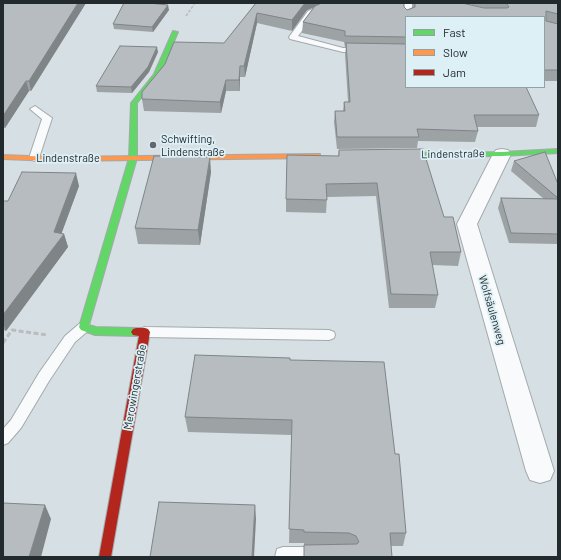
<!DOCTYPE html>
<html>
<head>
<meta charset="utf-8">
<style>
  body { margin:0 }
  #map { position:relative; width:561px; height:560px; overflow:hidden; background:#d6dfe3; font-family:Barlow,sans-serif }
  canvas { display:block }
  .frame { position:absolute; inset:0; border:4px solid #232a2d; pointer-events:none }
  .legend { position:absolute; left:405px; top:16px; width:140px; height:72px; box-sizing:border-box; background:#ddf0f6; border:1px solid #93a1a6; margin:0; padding:5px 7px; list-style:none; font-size:12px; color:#232a2d }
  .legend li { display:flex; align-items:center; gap:8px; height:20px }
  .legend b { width:20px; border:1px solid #93a1a6 }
</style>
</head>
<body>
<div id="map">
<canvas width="561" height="560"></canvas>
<div class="frame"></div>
<ul class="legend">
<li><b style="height:5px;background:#63d668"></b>Fast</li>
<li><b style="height:5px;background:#ff974d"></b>Slow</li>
<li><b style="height:5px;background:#b3261e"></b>Jam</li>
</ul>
</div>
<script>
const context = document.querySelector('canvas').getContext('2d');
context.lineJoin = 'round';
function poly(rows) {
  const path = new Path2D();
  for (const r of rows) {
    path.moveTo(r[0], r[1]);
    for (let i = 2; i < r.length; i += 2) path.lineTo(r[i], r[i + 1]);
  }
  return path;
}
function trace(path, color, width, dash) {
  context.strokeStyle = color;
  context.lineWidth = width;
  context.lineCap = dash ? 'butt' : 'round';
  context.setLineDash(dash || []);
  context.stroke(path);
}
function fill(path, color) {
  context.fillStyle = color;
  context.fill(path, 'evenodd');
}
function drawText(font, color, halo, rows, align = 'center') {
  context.font = font + ' Barlow,sans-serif';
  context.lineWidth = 3.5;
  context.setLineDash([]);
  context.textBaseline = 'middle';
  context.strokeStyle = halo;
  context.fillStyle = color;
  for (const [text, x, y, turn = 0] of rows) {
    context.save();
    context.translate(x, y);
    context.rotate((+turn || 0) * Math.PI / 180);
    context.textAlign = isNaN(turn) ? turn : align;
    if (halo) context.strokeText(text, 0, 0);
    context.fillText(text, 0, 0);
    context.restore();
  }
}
const pathFar1 = poly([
  [186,16,195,3]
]);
const path = poly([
  [3,343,12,330,47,335]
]);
const lane = poly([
  [321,3,329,3,324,11,314,15,298,36,343,48,360,48,364,50,363,52,343,52,290,39,289,37,308,11,318,7,321,3],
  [404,3,412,3,412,17,406,17,406,19,404,17,404,3],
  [35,106,52,118,39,158,34,161,29,158,42,119,30,109,35,106],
  [84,322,89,324,90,327,89,330,75,342,49,381,21,428,8,443,3,445,3,429,11,420,39,373,65,336,79,324,84,322],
  [145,327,329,330,334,332,335,335,334,338,329,340,145,337,140,335,139,332,140,329,145,327],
  [283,547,320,547,326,549,328,555,328,557,275,557,277,549,283,547]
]);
const street = poly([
  [502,149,508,150,511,154,477,224,554,471,550,480,540,483,530,480,526,471,457,224,493,154,496,150,502,149]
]);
const fast = poly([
  [173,31,178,32,160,74,137,103,137,158,89,325,96,327,136,328,139,329,141,332,139,335,136,336,95,335,81,330,79,327,129,158,131,103,154,74,173,31],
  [558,149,558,153,502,156,395,157,391,155,395,153,502,152,558,149]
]);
const slow = poly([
  [317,154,320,154,320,158,54,161,3,159,3,155,54,157,317,154]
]);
const jam = poly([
  [136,328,145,328,148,329,150,332,111,557,99,557,139,336,133,335,131,332,133,329,136,328]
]);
const wall = poly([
  [3,3,86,3,31,91,29,91,5,128,3,128],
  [256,3,320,3,318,5,404,7,407,10,413,7,413,3,462,3,484,8,485,8,464,3,558,3,558,81,544,81,544,17,406,17,406,87,539,115,536,127,477,127,478,131,475,142,418,141,417,148,337,149,334,122,335,111,343,111,344,102,348,102,345,54,346,47,345,47,344,42,302,33,303,22,315,7,307,10,292,31,257,23,245,77,240,77,240,91,226,91,221,113,144,111,142,99,224,43],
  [169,10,153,32,114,29,113,24],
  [158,52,149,72,132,93,97,92,96,86],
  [339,150,444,217,461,252,458,266,432,265,438,295,435,308,389,308,376,196,327,197,326,213,286,212,286,199,338,156],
  [514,161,558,184,558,244,509,243,498,208,501,198,544,199,511,171],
  [211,172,200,245,138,244,135,228],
  [79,186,61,234,64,234,68,247,6,331,3,330,3,201,8,201],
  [290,360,395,454,406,533,403,546,391,546,392,557,304,557,304,543,289,543,292,435,188,432,185,417]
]);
const shadedWall = poly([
  [78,3,86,3,31,91,29,81],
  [305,3,320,3,317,6,307,10,292,31,292,20],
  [168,5,169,10,153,32,152,27],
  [257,13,257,23,245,77,244,66],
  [157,47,158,52,149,72,132,93,131,87],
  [240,66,240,91,239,80],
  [226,80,226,91,221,113,220,102],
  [26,81,29,91,5,128,3,121,3,116],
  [210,157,211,172,200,245,198,230],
  [76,173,79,186,58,243,64,234,68,247,6,331,3,323,3,315,54,232],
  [45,505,51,519,41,557,29,557],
  [255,505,256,519,254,557,252,557]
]);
const building = poly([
  [3,3,78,3,29,81,26,81,3,116,3,3],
  [124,3,149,3,168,5,152,27,113,24,124,3],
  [256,3,305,3,292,20,257,13,244,66,240,66,239,80,226,80,220,102,142,99,142,92,165,64,174,42,224,43,256,3],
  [322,3,404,3,404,7,407,10,415,7,415,3,462,3,484,8,507,8,509,7,506,3,558,3,558,14,546,11,546,21,558,24,558,70,544,70,544,17,406,17,406,37,345,36,345,31,303,22,315,6,322,3],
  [346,43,406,44,406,87,526,87,539,115,474,115,478,131,417,129,419,137,337,137,335,111,345,111,344,102,350,102,346,43],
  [120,46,157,47,148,67,131,87,96,86,120,46],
  [423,149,444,217,453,217,461,252,430,252,438,295,391,294,377,183,326,184,327,200,286,199,287,155,339,156,339,150,423,149],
  [545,152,558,184,558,198,514,161,545,152],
  [154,156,210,157,198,230,135,228,154,156],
  [22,172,76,173,54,232,64,234,3,315,3,201,8,201,22,172],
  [501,198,558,199,558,234,511,233,501,198],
  [195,355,290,358,290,360,384,362,395,454,399,454,406,533,390,533,392,557,304,557,304,545,357,544,359,542,356,536,349,533,304,532,304,530,289,529,292,420,185,417,195,355],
  [159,502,255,505,252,557,150,557,159,502],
  [3,503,45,505,29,557,3,557,3,503]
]);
const markers = [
  [153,145,4,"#62696d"]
];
const poiNames = [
  ["Schwifting,",161,139],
  ["Lindenstraße",161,152]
];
const streetNames = [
  ["Lindenstraße",453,154,-1],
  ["Lindenstraße",68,158],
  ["Wolfsäulenweg",492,310,74],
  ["Merowingerstraße",135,387,-80]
];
trace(lane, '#a3aaad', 2);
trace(street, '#a3aaad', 2);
trace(fast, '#a3aaad', 2);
trace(slow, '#a3aaad', 2);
trace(jam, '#a3aaad', 2);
trace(pathFar1, '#babdbf', 1.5, [3, 1.5]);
trace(path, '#babdbf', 3, [5, 2.5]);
fill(lane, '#f9fafb');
fill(street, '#f9fafb');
fill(fast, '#63d668');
fill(slow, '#ff974d');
fill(jam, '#b3261e');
fill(wall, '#9da2a5');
fill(shadedWall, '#7f8486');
fill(building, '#b6bcc0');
trace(building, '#7f8486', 1);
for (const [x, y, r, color] of markers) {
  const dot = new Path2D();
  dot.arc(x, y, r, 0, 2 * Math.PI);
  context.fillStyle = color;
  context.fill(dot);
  trace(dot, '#ddf0f6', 1.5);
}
drawText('11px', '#232a2d', '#ddf0f6', poiNames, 'left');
drawText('11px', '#232a2d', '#ddf0f6', streetNames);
</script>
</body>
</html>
